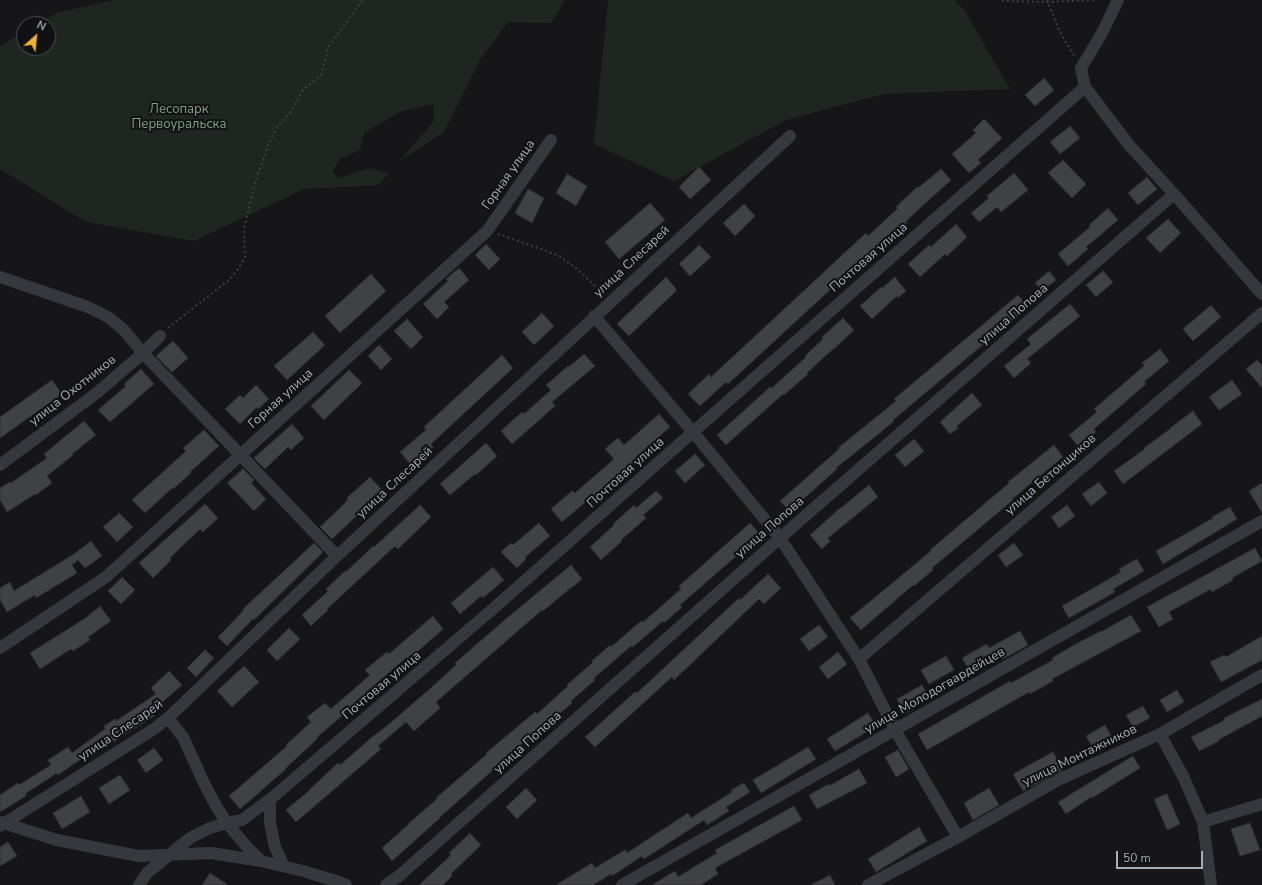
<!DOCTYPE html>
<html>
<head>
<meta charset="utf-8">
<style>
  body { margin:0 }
  #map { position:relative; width:1262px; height:885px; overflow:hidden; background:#161618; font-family:"Nunito Sans",sans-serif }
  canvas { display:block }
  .north { position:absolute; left:16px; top:16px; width:40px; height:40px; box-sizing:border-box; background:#111113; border:1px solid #4d4f55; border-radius:50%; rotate:27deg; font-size:11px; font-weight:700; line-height:16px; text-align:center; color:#a8adb8 }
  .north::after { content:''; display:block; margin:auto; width:14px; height:18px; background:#f2b134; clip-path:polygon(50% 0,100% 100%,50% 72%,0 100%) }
  .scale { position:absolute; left:1116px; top:851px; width:87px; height:18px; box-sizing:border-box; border:2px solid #a8adb8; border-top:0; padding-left:5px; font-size:12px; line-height:14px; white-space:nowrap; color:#a8adb8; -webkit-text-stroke:3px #111113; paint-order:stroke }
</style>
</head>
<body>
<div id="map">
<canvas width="1262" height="885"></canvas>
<div class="north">N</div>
<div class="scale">50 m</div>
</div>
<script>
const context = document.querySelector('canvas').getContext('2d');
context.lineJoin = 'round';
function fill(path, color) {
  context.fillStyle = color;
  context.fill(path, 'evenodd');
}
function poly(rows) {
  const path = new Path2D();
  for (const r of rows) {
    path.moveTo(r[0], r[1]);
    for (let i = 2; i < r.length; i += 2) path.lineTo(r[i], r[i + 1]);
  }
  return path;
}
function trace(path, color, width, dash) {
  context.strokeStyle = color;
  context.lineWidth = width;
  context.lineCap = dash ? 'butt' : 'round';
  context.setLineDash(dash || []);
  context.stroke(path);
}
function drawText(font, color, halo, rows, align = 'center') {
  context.font = font + ' "Nunito Sans",sans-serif';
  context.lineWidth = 4;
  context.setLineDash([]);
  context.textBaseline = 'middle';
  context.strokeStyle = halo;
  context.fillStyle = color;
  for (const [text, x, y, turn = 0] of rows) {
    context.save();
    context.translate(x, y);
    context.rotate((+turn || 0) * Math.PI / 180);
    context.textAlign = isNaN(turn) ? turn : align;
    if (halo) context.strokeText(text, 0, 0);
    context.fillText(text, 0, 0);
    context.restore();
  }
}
const green = poly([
  [114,0,565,0,551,23,508,22,481,58,444,132,398,162,434,121,433,104,402,111,365,132,360,150,340,159,332,172,340,178,369,168,389,173,379,185,304,189,194,241,86,222,0,169,0,46,24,32,24,48,48,48,48,24,37,24,56,13],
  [608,0,954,0,965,11,1010,89,884,94,786,120,674,181,594,144]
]);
const building = poly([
  [1044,78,1054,90,1035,106,1025,95,1044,78],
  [984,119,1002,138,978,160,981,163,969,173,952,154,976,133,973,130,984,119],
  [1070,126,1080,138,1060,154,1050,142,1070,126],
  [1063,160,1086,184,1072,198,1048,173,1063,160],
  [699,167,711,180,690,199,679,187,699,167],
  [941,169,951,180,906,221,907,223,887,242,884,240,728,384,726,382,700,406,688,394,709,374,711,377,866,233,868,236,898,208,896,207,917,187,918,188,941,169],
  [1014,173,1028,190,1001,212,997,207,979,222,971,213,989,198,987,196,1014,173],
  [567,174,587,186,576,206,556,193,567,174],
  [1147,177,1157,189,1138,205,1128,193,1147,177],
  [528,189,544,198,532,223,515,213,528,189],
  [650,203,665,220,619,259,605,242,650,203],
  [744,204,755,216,735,236,723,223,744,204],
  [1108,208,1118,220,1086,247,1088,249,1068,266,1058,254,1090,227,1089,225,1108,208],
  [1168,219,1181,233,1160,253,1146,238,1168,219],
  [956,224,967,237,947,256,945,254,920,277,908,264,929,245,931,247,956,224],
  [486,244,500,259,489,270,475,255,486,244],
  [699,245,711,257,690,276,679,264,699,245],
  [459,268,469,280,444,302,449,307,437,319,423,304,448,281,446,279,459,268],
  [1049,271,1056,280,1042,291,1035,283,1049,271],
  [1103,271,1113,282,1096,297,1086,285,1103,271],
  [371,274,386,291,340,333,325,316,371,274],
  [666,277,677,290,629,336,617,324,666,277],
  [895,277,906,291,898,298,897,296,872,319,860,306,881,287,882,288,895,277],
  [1018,295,1028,307,893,420,894,421,876,436,836,468,837,469,790,511,780,501,839,449,838,448,896,401,894,399,1018,295],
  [1070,304,1080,316,1027,359,1031,363,1014,378,1004,366,1031,344,1027,339,1070,304],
  [1211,305,1221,317,1193,341,1183,329,1211,305],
  [542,313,554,326,534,345,522,332,542,313],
  [843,318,854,330,834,349,833,349,807,373,808,374,784,395,783,394,726,445,717,435,770,387,772,388,806,357,805,356,823,339,822,337,843,318],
  [407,319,423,337,411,349,394,331,407,319],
  [313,332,325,345,287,380,274,366,313,332],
  [173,341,188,358,172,372,156,356,173,341],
  [379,345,392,359,381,370,368,356,379,345],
  [1160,349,1169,361,1144,382,1146,384,1094,429,1096,432,1079,447,1069,435,1097,412,1094,409,1144,366,1142,363,1160,349],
  [584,354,595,366,552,402,555,406,512,444,501,431,522,412,524,414,551,390,546,385,568,366,569,367,584,354],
  [502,355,513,368,431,444,433,447,411,465,400,452,426,430,424,427,502,355],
  [1257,360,1262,365,1262,388,1246,369,1257,360],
  [141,369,154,384,110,422,98,410,126,386,124,384,141,369],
  [349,370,362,383,324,420,311,406,349,370],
  [52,380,62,394,0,438,0,417,52,380],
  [1232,380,1242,394,1219,410,1209,397,1232,380],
  [256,385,269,399,258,409,257,407,240,424,225,409,240,395,243,398,256,385],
  [972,393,982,405,957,426,958,428,950,434,940,422,972,393],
  [1193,411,1202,424,1123,484,1114,471,1145,449,1144,448,1170,429,1170,428,1193,411],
  [659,414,670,427,635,458,637,460,612,481,613,483,592,501,589,499,562,522,551,509,572,491,575,493,614,459,605,449,618,438,624,445,659,414],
  [84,421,96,435,72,454,73,455,47,476,52,483,36,495,35,494,7,512,0,500,0,488,10,482,11,483,47,458,44,454,84,421],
  [292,424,304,438,291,450,288,447,265,469,254,458,292,424],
  [204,430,219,446,190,472,191,473,173,489,172,488,145,513,132,500,186,451,183,448,204,430],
  [914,439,924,451,905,467,895,455,914,439],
  [486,443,497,456,476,475,475,474,450,495,440,484,486,443],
  [1054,445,1063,457,1012,499,1013,500,932,568,933,570,914,586,913,585,861,630,850,618,931,551,930,550,1009,483,1008,482,1054,445],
  [695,454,705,465,685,483,675,471,695,454],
  [243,469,254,480,251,483,266,499,254,511,227,483,243,469],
  [370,477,383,491,332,539,320,527,348,500,347,498,370,477],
  [1099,482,1107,493,1091,506,1082,494,1099,482],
  [1262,483,1262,513,1249,491,1262,483],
  [869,485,878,497,828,538,830,541,822,549,810,535,840,508,841,508,869,485],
  [656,491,663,498,643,515,646,518,621,540,622,541,601,560,590,547,614,525,613,524,634,505,636,508,656,491],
  [205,504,218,518,203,532,200,529,170,558,171,560,153,578,139,563,205,504],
  [420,505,431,517,398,549,395,546,327,609,328,610,311,626,302,615,328,591,326,589,345,571,346,572,373,546,374,547,420,505],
  [1067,505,1075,516,1059,528,1051,517,1067,505],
  [1230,507,1237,519,1163,564,1156,551,1213,518,1212,517,1230,507],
  [119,513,133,527,117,542,103,527,119,513],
  [539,523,550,536,525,557,526,559,517,568,501,552,511,543,513,545,539,523],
  [750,523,760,534,734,558,680,605,682,607,664,623,663,621,633,647,631,646,594,678,595,680,571,701,572,703,526,742,525,741,493,769,493,770,440,817,440,818,392,861,382,848,409,824,409,823,437,799,436,798,487,754,486,753,535,712,537,714,568,686,567,685,593,662,592,661,610,645,611,647,641,621,643,622,681,589,679,586,750,523],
  [91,541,102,556,85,568,78,560,72,565,77,573,36,598,35,595,7,612,0,600,0,588,10,582,14,591,74,554,91,541],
  [314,543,323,552,254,620,253,619,227,646,218,637,244,610,243,609,314,543],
  [1014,543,1023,555,1006,567,998,555,1014,543],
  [1255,548,1262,561,1232,578,1233,580,1212,592,1211,589,1169,612,1173,619,1159,627,1147,607,1255,548],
  [1137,559,1144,571,1113,589,1115,592,1069,618,1062,606,1121,572,1119,569,1137,559],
  [571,565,582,579,574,586,573,586,543,611,542,610,436,702,440,708,414,731,406,722,378,746,381,749,296,822,286,810,311,789,310,789,338,763,340,765,371,738,388,725,433,686,456,665,455,663,507,618,571,565],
  [493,567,504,580,483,598,481,596,460,614,451,603,493,567],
  [768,574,781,588,764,604,759,599,674,680,672,677,595,747,585,737,635,692,637,693,739,598,740,600,768,574],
  [122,577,135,590,121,604,108,591,122,577],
  [100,606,111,621,88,637,90,640,73,651,71,649,40,669,30,653,87,617,100,606],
  [1131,615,1141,631,1052,679,1053,681,1030,694,1029,692,927,750,918,734,1010,681,1011,683,1053,660,1052,658,1074,645,1101,631,1101,632,1131,615],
  [433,616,443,629,409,659,407,657,365,693,367,695,317,737,318,738,285,769,286,769,240,809,229,796,287,746,286,745,311,722,307,717,325,703,331,709,370,675,365,670,387,652,389,654,433,616],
  [819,625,828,637,809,651,800,639,819,625],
  [289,628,300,639,277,661,267,650,289,628],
  [1020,631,1028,645,1003,659,1001,655,971,673,962,658,987,644,989,648,1020,631],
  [1262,636,1262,660,1221,682,1210,662,1224,655,1226,657,1262,636],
  [205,650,214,658,196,677,187,668,205,650],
  [838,652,847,664,828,679,819,667,838,652],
  [946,656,954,670,929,684,921,670,946,656],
  [244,666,259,682,232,707,217,691,244,666],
  [169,671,182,685,151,712,154,716,113,742,112,740,85,759,84,757,58,775,57,773,25,794,26,796,0,812,0,795,18,783,19,785,51,765,48,760,68,747,72,753,105,729,104,726,115,719,116,721,156,694,151,688,169,671],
  [922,685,930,699,905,713,897,699,922,685],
  [1177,690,1184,702,1167,712,1160,700,1177,690],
  [1262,699,1262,716,1218,740,1219,741,1199,751,1191,737,1225,720,1224,718,1262,699],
  [1143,706,1150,718,1133,727,1126,715,1143,706],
  [868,713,876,726,835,751,827,739,868,713],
  [1105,725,1113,739,1094,750,1086,736,1105,725],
  [808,747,816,759,761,793,753,780,808,747],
  [154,748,163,760,146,773,137,760,154,748],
  [898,750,909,769,896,777,885,757,898,750],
  [1053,752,1063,770,1023,791,1013,774,1053,752],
  [1133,756,1140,768,1092,798,1091,797,1066,814,1058,802,1133,756],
  [859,769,867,783,817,809,809,795,829,784,829,786,859,769],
  [120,775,130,790,109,804,99,788,120,775],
  [744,783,750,792,726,807,729,811,707,825,704,820,644,859,642,856,612,876,611,874,593,885,556,885,592,863,595,868,625,850,627,853,688,813,691,818,732,792,731,790,744,783],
  [526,788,537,800,517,819,506,807,526,788],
  [989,788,999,805,973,820,964,803,989,788],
  [1167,794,1180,824,1167,830,1154,799,1167,794],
  [81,796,90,812,62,829,53,813,81,796],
  [794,806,802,820,715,868,718,874,701,885,652,885,675,871,678,877,717,853,715,850,794,806],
  [1250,823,1260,850,1240,856,1231,829,1250,823],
  [919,827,927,841,876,872,868,859,919,827],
  [470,833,481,845,451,874,452,876,443,885,419,885,451,855,449,853,470,833],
  [8,842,17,856,0,866,0,847,8,842],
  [210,873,228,885,202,885,210,873],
  [830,875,835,885,811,885,830,875]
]);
const path = poly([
  [1002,0,1005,1,1048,2,1095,0],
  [1047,0,1061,34,1075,57],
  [498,234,547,251,561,257,578,270,604,294],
  [168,328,229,280,239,268,245,257,244,230,247,216,254,186,268,145,277,127,291,112,302,91,321,75,329,46,363,0]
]);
const minor = poly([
  [1118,0,1102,33,1081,68,1085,87,1129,145,1174,194,1262,294],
  [0,277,88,307,108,317,123,329,143,353,337,556],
  [594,316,693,432,780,538,859,659,895,730,958,837],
  [0,465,98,392,143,353,160,336],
  [0,648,106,577,487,231,551,140],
  [859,659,1262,313],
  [168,718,183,737,203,781,216,806,227,823,247,847,261,861],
  [1160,734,1183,776,1203,822,1211,885],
  [270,800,270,823,275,847,284,866],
  [0,822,57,840,113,851,139,856,211,853,261,861,303,871,339,882,346,885],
  [1203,822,1262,804],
  [0,826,154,729,168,718,337,556,790,136],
  [139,885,147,873,190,838,210,828,227,823,242,820,273,797,494,608,693,432,1085,87],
  [386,885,399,876,780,538,1174,194],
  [622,885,1262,521],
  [868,885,958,837,1058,780,1160,734,1262,675]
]);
const parkNames = [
  ["Лесопарк",179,110],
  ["Первоуральска",179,125]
];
const streetNames = [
  ["Горная улица",509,175,-55],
  ["Почтовая улица",869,258,-41],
  ["улица Слесарей",632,262,-43],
  ["улица Попова",1014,315,-41],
  ["улица Охотников",73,391,-38],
  ["Горная улица",281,399,-42],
  ["Почтовая улица",626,473,-42],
  ["улица Бетонщиков",1051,475,-41],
  ["улица Слесарей",395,483,-43],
  ["улица Попова",770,528,-41],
  ["Почтовая улица",382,686,-40],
  ["улица Молодогвардейцев",935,691,-30],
  ["улица Слесарей",121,731,-34],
  ["улица Попова",528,743,-42],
  ["улица Монтажников",1080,756,-26]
];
fill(green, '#1e261f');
fill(building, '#404145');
trace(building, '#303034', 1);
trace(path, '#3d3f44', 2, [2, 3]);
trace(minor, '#37383d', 12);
drawText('13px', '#7fa381', '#111113', parkNames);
drawText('13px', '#a8adb8', '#111113', streetNames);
</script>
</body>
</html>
